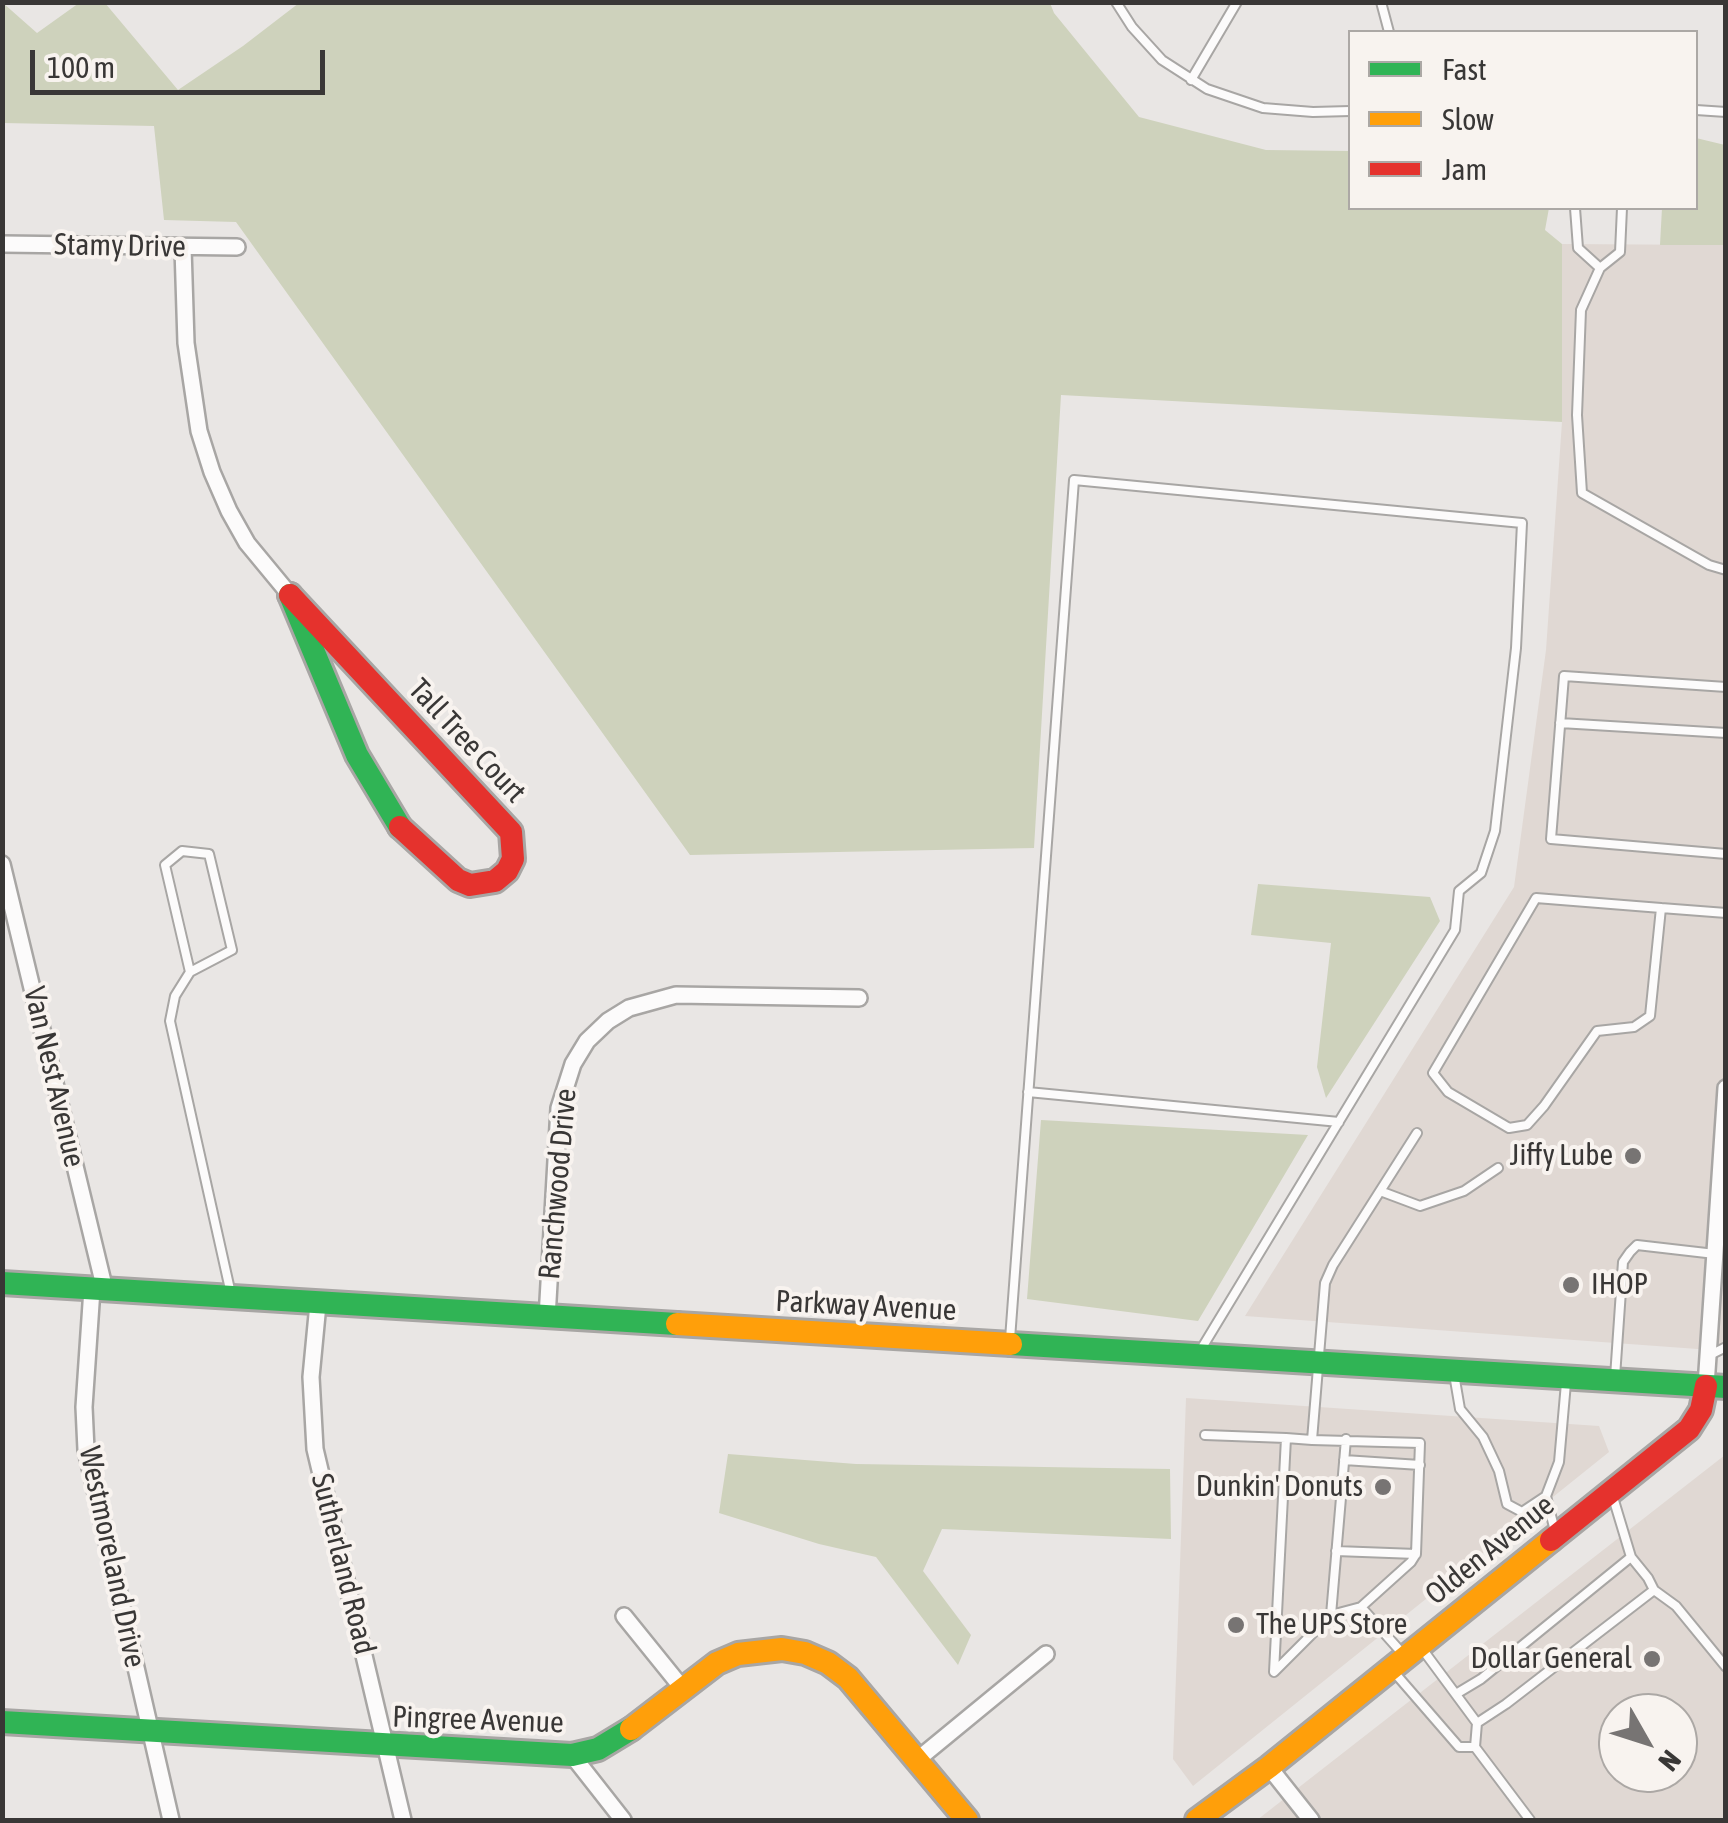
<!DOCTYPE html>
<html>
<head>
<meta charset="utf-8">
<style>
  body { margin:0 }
  #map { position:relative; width:1728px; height:1823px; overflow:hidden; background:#e9e6e4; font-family:"Asap Condensed",sans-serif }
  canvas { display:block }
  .frame { position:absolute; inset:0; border:5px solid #393736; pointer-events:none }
  .legend { position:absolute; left:1348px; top:30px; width:350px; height:180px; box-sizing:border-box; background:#f8f3ef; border:2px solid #aca8a5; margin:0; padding:12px 18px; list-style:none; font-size:30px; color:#393736 }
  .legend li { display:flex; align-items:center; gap:20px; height:50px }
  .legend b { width:50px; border:2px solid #aca8a5 }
  .north { position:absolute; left:1598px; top:1693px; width:100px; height:100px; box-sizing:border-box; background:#f8f3ef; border:2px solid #aca8a5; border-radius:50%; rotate:129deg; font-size:28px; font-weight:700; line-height:40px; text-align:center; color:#393736 }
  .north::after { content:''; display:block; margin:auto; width:35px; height:45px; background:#777473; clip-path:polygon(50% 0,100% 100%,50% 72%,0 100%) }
  .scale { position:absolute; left:30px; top:50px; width:295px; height:45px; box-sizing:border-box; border:5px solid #393736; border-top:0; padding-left:12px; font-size:30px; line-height:35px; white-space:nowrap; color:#393736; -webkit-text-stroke:8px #f8f3ef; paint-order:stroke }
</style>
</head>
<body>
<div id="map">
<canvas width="1728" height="1823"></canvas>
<div class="frame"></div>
<ul class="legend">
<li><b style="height:12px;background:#30b455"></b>Fast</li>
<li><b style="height:12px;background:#ff9f0a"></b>Slow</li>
<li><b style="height:12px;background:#e5322d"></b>Jam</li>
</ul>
<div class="north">N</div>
<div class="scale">100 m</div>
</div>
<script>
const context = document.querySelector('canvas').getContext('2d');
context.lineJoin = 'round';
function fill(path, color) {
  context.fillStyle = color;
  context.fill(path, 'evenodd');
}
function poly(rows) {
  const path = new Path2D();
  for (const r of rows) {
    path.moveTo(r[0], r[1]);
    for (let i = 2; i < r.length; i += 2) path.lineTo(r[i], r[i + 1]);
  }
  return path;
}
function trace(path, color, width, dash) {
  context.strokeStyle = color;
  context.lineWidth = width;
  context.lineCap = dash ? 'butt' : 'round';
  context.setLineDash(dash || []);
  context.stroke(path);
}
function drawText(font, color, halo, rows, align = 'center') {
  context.font = font + ' "Asap Condensed",sans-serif';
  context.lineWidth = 8;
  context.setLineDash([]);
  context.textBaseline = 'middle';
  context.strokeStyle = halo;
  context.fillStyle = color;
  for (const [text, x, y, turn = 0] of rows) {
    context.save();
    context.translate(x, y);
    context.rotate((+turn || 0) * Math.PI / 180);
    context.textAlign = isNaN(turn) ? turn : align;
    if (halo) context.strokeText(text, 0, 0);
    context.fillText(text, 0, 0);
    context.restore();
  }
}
const built = poly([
  [1562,244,1725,245,1725,1351,1245,1316,1514,887,1546,650,1562,422],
  [1186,1398,1599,1426,1609,1452,1193,1786,1173,1759],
  [1725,1455,1725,1820,1257,1820],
  [1618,1713,1678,1713,1678,1773,1618,1773]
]);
const green = poly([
  [569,2,1050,3,1054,13,1139,117,1266,150,1350,151,1350,208,1549,208,1545,230,1562,244,1562,422,1061,395,1034,848,690,855,236,222,164,220,154,126,3,123,3,3,37,33,79,3,105,3,178,90,243,46,299,3],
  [1696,138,1725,145,1725,245,1660,245,1662,208,1696,208],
  [1258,884,1430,897,1440,921,1326,1098,1317,1067,1331,943,1251,935],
  [1041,1120,1308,1135,1198,1321,1027,1299],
  [728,1454,856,1464,1170,1469,1171,1539,942,1529,923,1571,971,1635,958,1665,876,1557,819,1544,719,1513]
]);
const lane = poly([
  [1116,2,1132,27,1162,60,1207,89,1263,108,1313,112,1350,111],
  [1381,2,1389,32],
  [1191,80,1237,2],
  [1696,110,1726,112],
  [1575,208,1578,248,1600,268],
  [1622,208,1620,252,1600,268,1581,310,1577,415,1582,493,1709,565,1726,570],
  [1726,687,1564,676,1551,839,1726,854],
  [1560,723,1726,733],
  [1661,908,1650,1016,1634,1027,1597,1031,1544,1106,1527,1125,1509,1128,1448,1092,1433,1073,1536,898,1661,908,1726,913],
  [190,972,165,865,182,851,209,854,232,950,190,972,175,996,170,1021,231,1294],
  [1028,1092,1339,1122],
  [1380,1191,1420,1206,1464,1191,1498,1168],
  [1010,1339,1074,480,1522,523,1516,648,1495,831,1481,873,1459,891,1455,930,1200,1351],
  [1708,1356,1726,1347],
  [1454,1374,1460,1409,1483,1437,1499,1471,1507,1504,1522,1512,1546,1496,1559,1462,1566,1383],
  [1615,1377,1623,1262,1630,1252,1637,1245,1715,1254],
  [1205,1435,1286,1438],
  [1312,1440,1420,1443,1416,1554,1411,1562,1361,1607],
  [1344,1460,1420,1465],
  [1612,1494,1631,1557],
  [1546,1496,1555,1531],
  [1336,1551,1416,1554],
  [1654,1590,1676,1606,1726,1667],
  [1331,1615,1346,1439],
  [1402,1653,1361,1607,1331,1615,1274,1672,1286,1438,1312,1440,1325,1283,1333,1265,1417,1133],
  [1394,1672,1459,1747,1475,1747,1477,1723,1423,1650],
  [1456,1694,1481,1679,1631,1557,1648,1578,1654,1590,1506,1704,1477,1723],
  [1475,1747,1530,1820]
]);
const street = poly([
  [2,244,237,247],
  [183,248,186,343,199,431,212,472,229,511,247,543,290,595],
  [2,864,105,1290],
  [92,1289,84,1407,86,1450,171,1820],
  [318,1304,311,1377,315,1449,403,1820],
  [547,1318,559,1108,573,1064,587,1041,608,1021,629,1008,676,995,859,998],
  [1706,1386,1726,1088],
  [624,1616,683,1689],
  [572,1755,623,1820],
  [917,1760,1046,1654],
  [1269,1767,1311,1820]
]);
const fast = poly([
  [290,595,357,755,400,827],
  [2,1283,677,1324],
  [1011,1344,1726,1387],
  [2,1722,572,1755,598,1749,631,1729]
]);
const slow = poly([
  [677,1324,1011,1344],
  [631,1729,717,1663,738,1654,782,1649,805,1653,828,1663,848,1678,967,1820],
  [1197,1820,1269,1767,1551,1540]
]);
const jam = poly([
  [290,595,511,832,513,859,507,871,495,881,470,885,458,880,400,827],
  [1551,1540,1689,1429,1701,1410,1706,1386]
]);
const markers = [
  [1633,1156,10,"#777473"],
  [1571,1285,10,"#777473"],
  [1383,1487,10,"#777473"],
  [1236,1625,10,"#777473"],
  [1652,1659,10,"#777473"]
];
const streetNames = [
  ["Stamy Drive",120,246,1],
  ["Tall Tree Court",467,741,47],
  ["Van Nest Avenue",54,1077,77],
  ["Ranchwood Drive",558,1184,-85],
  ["Parkway Avenue",866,1306,3],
  ["Olden Avenue",1490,1550,-39],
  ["Westmoreland Drive",112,1557,78],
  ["Sutherland Road",343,1564,76],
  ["Pingree Avenue",478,1720,2]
];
const poiNames = [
  ["Jiffy Lube",1613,1156],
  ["IHOP",1591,1285,"left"],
  ["Dunkin' Donuts",1363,1487],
  ["The UPS Store",1256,1625,"left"],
  ["Dollar General",1632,1659]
];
fill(built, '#e0d8d3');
fill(green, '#ced2bc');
trace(lane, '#a8a6a4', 12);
trace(street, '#a8a6a4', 20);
trace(fast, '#a8a6a4', 28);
trace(slow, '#a8a6a4', 28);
trace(jam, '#a8a6a4', 28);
trace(lane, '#fcfbfb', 8);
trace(street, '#fcfbfb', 15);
trace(fast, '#30b455', 22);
trace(slow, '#ff9f0a', 22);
trace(jam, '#e5322d', 22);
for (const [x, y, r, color] of markers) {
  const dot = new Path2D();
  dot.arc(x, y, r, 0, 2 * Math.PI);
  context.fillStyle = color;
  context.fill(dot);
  trace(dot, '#f8f3ef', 4);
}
drawText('30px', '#393736', '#f8f3ef', streetNames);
drawText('30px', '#393736', '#f8f3ef', poiNames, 'right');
</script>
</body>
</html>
